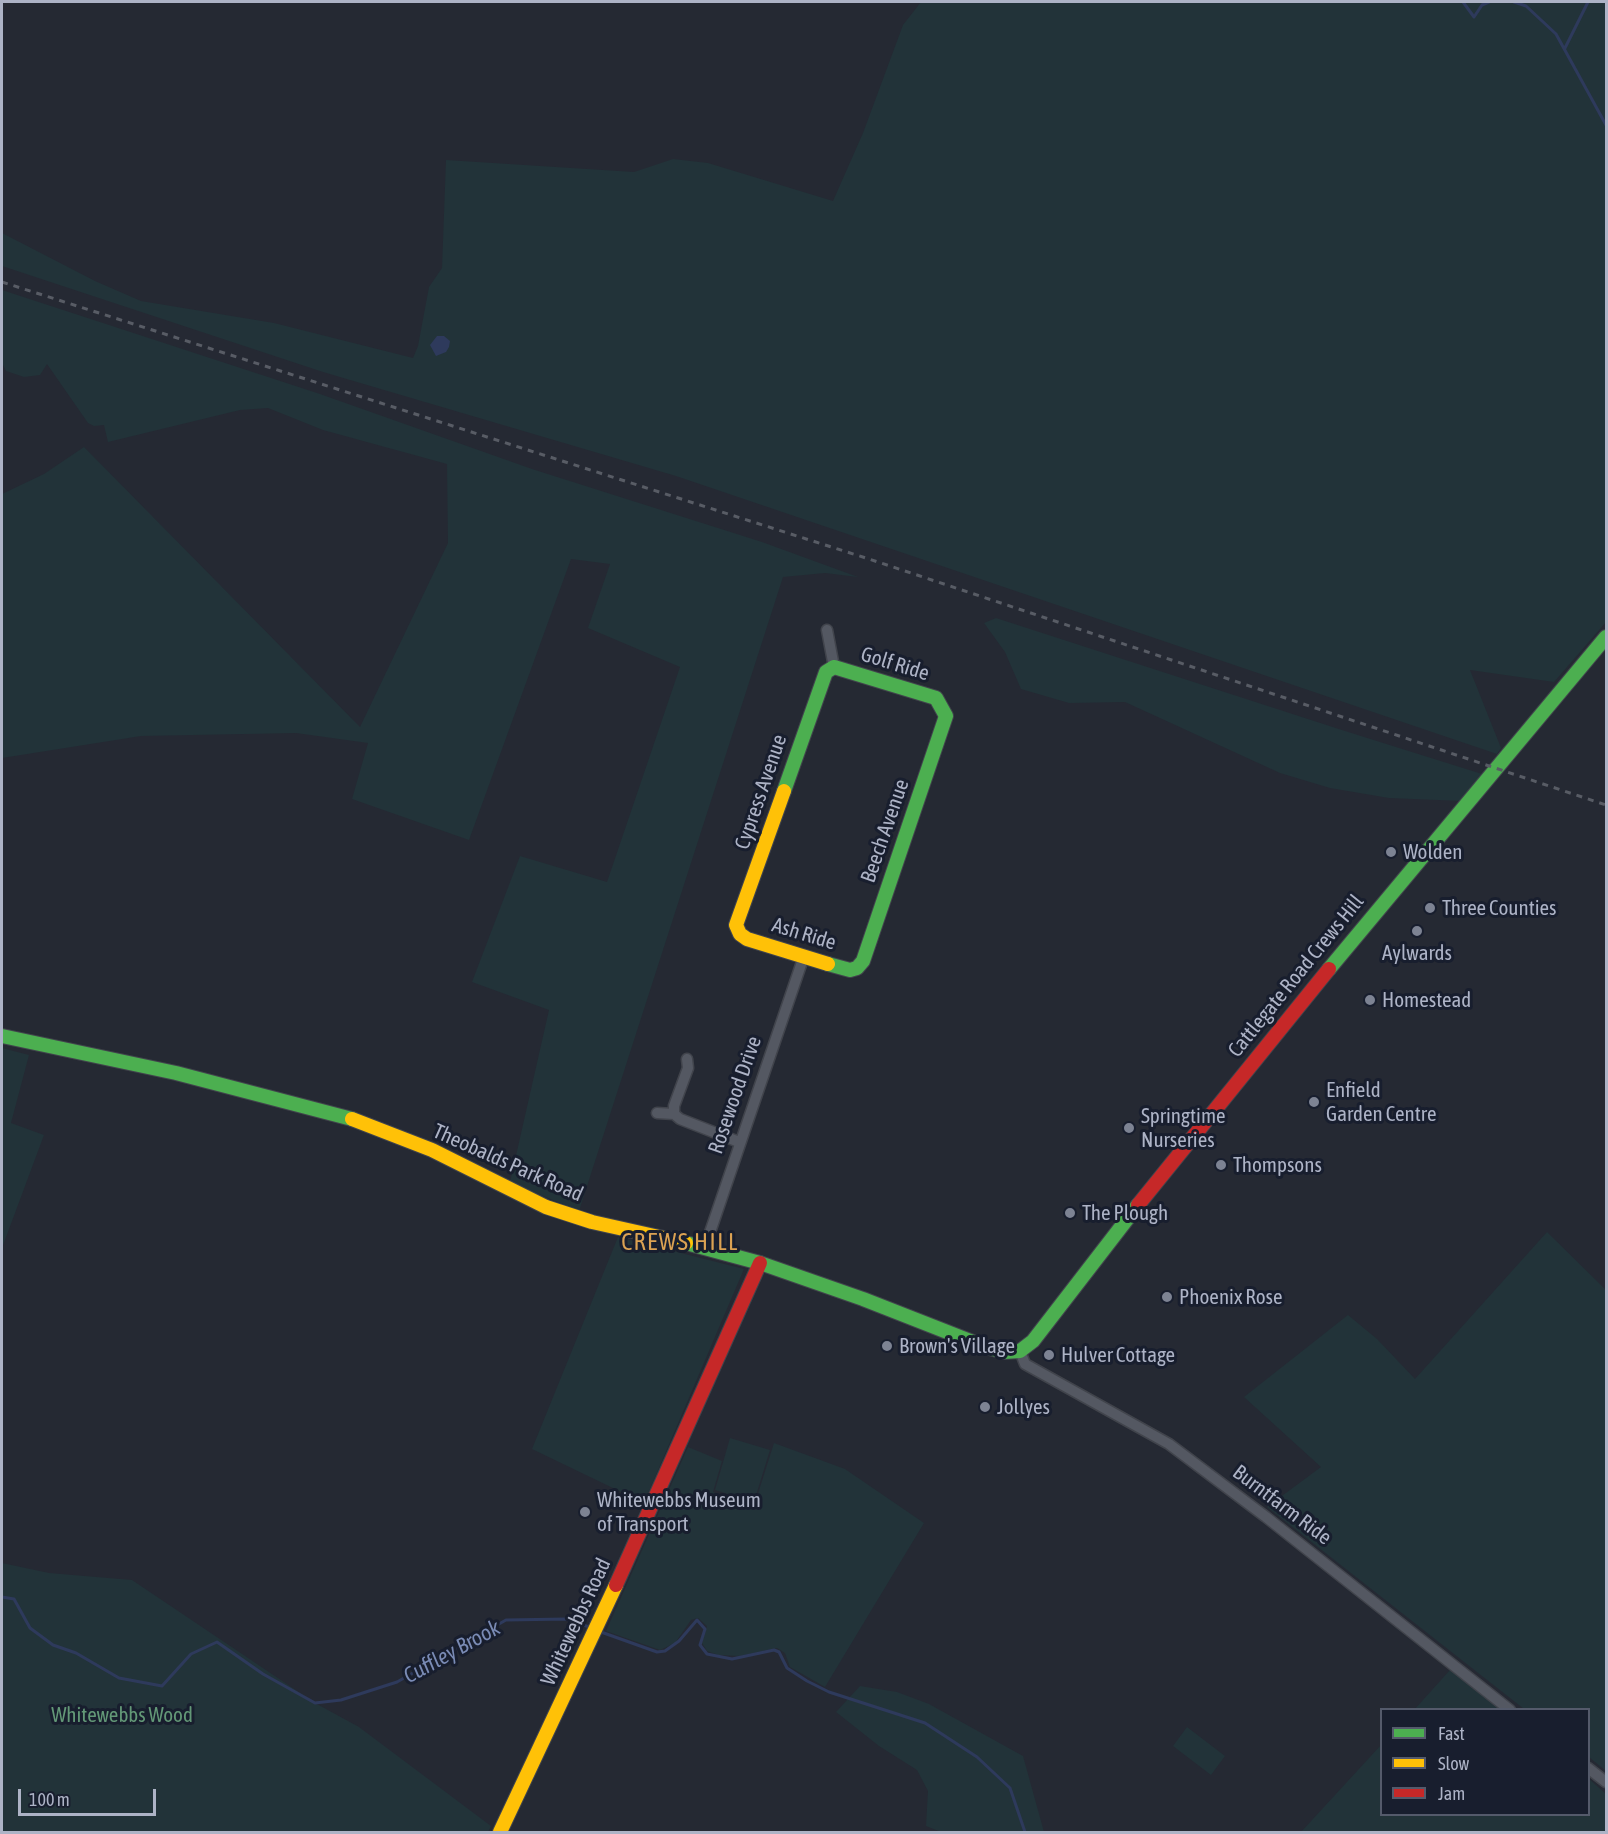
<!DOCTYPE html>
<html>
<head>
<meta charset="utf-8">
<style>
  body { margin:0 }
  #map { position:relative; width:1608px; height:1834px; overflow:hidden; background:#252933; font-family:"Asap Condensed",sans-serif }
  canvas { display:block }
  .frame { position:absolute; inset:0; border:3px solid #adb3c6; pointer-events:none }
  .legend { position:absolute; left:1380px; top:1708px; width:210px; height:108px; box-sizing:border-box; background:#181e2e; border:2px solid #545a6b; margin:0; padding:8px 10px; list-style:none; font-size:18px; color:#adb3c6 }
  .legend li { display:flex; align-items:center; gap:12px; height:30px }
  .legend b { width:30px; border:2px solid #545a6b }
  .scale { position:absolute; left:18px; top:1789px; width:138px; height:27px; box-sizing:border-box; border:3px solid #adb3c6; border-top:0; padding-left:8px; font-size:18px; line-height:21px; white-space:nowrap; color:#adb3c6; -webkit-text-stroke:4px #181e2e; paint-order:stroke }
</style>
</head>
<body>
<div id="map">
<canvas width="1608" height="1834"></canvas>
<div class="frame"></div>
<ul class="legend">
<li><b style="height:8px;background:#4caf50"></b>Fast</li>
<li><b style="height:8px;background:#ffc107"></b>Slow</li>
<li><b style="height:8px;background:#c62828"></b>Jam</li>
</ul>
<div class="scale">100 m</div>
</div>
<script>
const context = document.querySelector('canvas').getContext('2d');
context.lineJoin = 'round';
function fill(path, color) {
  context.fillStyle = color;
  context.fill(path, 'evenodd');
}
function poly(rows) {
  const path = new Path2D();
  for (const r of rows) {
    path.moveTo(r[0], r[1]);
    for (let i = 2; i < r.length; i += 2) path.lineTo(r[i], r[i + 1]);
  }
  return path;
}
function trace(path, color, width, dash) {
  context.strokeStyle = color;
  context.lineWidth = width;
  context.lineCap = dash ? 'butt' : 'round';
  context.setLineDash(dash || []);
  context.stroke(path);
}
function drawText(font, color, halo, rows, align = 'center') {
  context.font = font + ' "Asap Condensed",sans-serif';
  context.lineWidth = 6;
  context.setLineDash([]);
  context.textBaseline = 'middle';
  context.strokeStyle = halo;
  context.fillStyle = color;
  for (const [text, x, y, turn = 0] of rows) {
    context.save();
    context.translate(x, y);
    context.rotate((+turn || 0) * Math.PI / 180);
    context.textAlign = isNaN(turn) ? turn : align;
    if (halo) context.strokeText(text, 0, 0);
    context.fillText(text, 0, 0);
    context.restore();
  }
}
const green = poly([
  [921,2,1606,2,1606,622,1554,682,1470,670,1501,748,1497,754,676,476,323,372,2,266,2,233,95,281,141,301,274,323,413,358,418,346,429,287,442,268,446,160,634,172,673,159,708,163,833,201,863,133,903,25],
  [2,290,320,394,532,469,762,542,858,577,825,573,783,577,579,1211,510,1182,549,1010,472,982,520,856,607,882,680,667,588,628,610,564,571,559,469,840,352,799,368,743,296,733,141,736,2,758,2,494,44,474,84,447,360,727,448,543,447,464,323,430,268,408,240,410,108,442,104,425,94,426,88,423,47,364,40,375,24,377,6,371,2,363],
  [996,618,1345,731,1482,774,1462,801,1389,798,1330,788,1280,773,1125,702,1069,703,1021,689,1005,652,984,623],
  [2,1048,29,1055,11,1123,44,1135,2,1248],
  [1547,1232,1606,1290,1606,1771,1589,1757,1588,1710,1524,1709,1267,1507,1321,1467,1244,1397,1348,1315,1377,1339,1415,1379],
  [618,1237,744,1269,644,1503,532,1449],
  [730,1438,770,1450,754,1502,715,1490],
  [774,1443,845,1469,924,1523,825,1687,790,1667,785,1653,777,1648,740,1656,718,1655,707,1651,702,1643,707,1626,698,1618,691,1620,675,1643,660,1650,606,1631,688,1447,722,1461,713,1492,754,1506],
  [2,1563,49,1573,132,1580,315,1703,359,1727,491,1826,488,1832,2,1832],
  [1450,1670,1501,1709,1414,1710],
  [860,1686,897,1692,929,1704,1023,1756,1044,1832,941,1832,926,1826,928,1791,917,1770,879,1746,836,1712],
  [1187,1727,1225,1756,1211,1775,1173,1746],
  [1381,1745,1382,1814,1588,1814,1589,1779,1606,1794,1606,1832,1301,1832]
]);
const water = poly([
  [437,336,444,336,450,341,449,347,446,352,436,356,430,345]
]);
const stream = poly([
  [1463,2,1474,17,1482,5,1489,2],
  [1514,2,1526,6,1556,34,1606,125],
  [1565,48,1588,2],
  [2,1597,14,1599,30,1628,53,1645,76,1653,119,1678,162,1686,191,1654,217,1642,263,1674,315,1703,341,1700,397,1682,506,1620,566,1619,592,1628],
  [601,1632,657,1652,665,1651,679,1641,697,1620,705,1629,700,1645,707,1654,732,1659,774,1650,779,1652,787,1668,807,1681,829,1692,925,1723,977,1757,1010,1788,1025,1832]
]);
const street = poly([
  [827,630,834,667],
  [687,1059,688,1068,674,1106,674,1114,680,1119,739,1142],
  [657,1113,674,1114],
  [705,1247,804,956],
  [1020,1351,1025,1364,1169,1444,1266,1517,1510,1710],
  [1588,1768,1606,1782]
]);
const fast = poly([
  [784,791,826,672,834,667],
  [828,964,850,970,857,968,863,961,946,716,936,698,834,667],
  [1329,969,1606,637],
  [2,1036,176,1073,352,1119],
  [686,1243,760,1263,863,1299,983,1346,1004,1352,1020,1351,1033,1341,1138,1205]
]);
const slow = poly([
  [784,791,736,925,740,934,747,939,828,964],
  [352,1119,432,1150,546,1207,592,1222,686,1243],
  [500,1832,616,1585]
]);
const jam = poly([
  [1138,1205,1329,969],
  [616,1585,760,1263]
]);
const rail = poly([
  [2,282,869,559,1606,805]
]);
const markers = [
  [1391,852,6,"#7d8393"],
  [1430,908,6,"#7d8393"],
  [1417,931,6,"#7d8393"],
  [1370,1000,6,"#7d8393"],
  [1314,1102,6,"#7d8393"],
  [1129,1128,6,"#7d8393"],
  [1221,1165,6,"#7d8393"],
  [1070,1213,6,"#7d8393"],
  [1167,1297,6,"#7d8393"],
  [887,1346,6,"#7d8393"],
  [1049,1355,6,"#7d8393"],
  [985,1407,6,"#7d8393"],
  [585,1512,6,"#7d8393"]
];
const streetNames = [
  ["Golf Ride",895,664,17],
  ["Cypress Avenue",761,792,-71],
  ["Beech Avenue",885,831,-71],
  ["Ash Ride",804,934,17],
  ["Cattlegate Road Crews Hill",1296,976,-51],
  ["Rosewood Drive",735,1095,-71],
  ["Theobalds Park Road",508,1163,24],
  ["Burntfarm Ride",1282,1505,37],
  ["Whitewebbs Road",576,1622,-65]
];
const poiNames = [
  ["Wolden",1403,852],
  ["Three Counties",1442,908],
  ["Aylwards",1417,953,"center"],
  ["Homestead",1382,1000],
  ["Enfield",1326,1090],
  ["Garden Centre",1326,1114],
  ["Springtime",1141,1116],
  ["Nurseries",1141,1140],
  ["Thompsons",1233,1165],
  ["The Plough",1082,1213],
  ["Phoenix Rose",1179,1297],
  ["Brown's Village",899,1346],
  ["Hulver Cottage",1061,1355],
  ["Jollyes",997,1407],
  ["Whitewebbs Museum",597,1500],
  ["of Transport",597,1524]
];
const parkNames = [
  ["Whitewebbs Wood",122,1715]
];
const waterNames = [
  ["Cuffley Brook",452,1652,-29]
];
const quarterNames = [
  ["CREWS HILL",680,1242]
];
fill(green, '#223339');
fill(water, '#2e3a5c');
trace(stream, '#2e3a5c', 3);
trace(street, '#41444c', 13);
trace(fast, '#41444c', 16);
trace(slow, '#41444c', 16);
trace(jam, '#41444c', 16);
trace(street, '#545862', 10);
trace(fast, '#4caf50', 14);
trace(slow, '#ffc107', 14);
trace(jam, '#c62828', 14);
trace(rail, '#585c65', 3, [6, 6]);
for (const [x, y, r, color] of markers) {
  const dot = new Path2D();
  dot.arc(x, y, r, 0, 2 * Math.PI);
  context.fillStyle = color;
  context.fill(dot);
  trace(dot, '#181e2e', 2);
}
drawText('21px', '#adb3c6', '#181e2e', streetNames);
drawText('21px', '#adb3c6', '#181e2e', poiNames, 'left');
drawText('21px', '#639877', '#181e2e', parkNames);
drawText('italic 22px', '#7a8bb5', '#181e2e', waterNames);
context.letterSpacing = '1.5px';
drawText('24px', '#dba253', '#181e2e', quarterNames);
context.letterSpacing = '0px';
</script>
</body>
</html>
